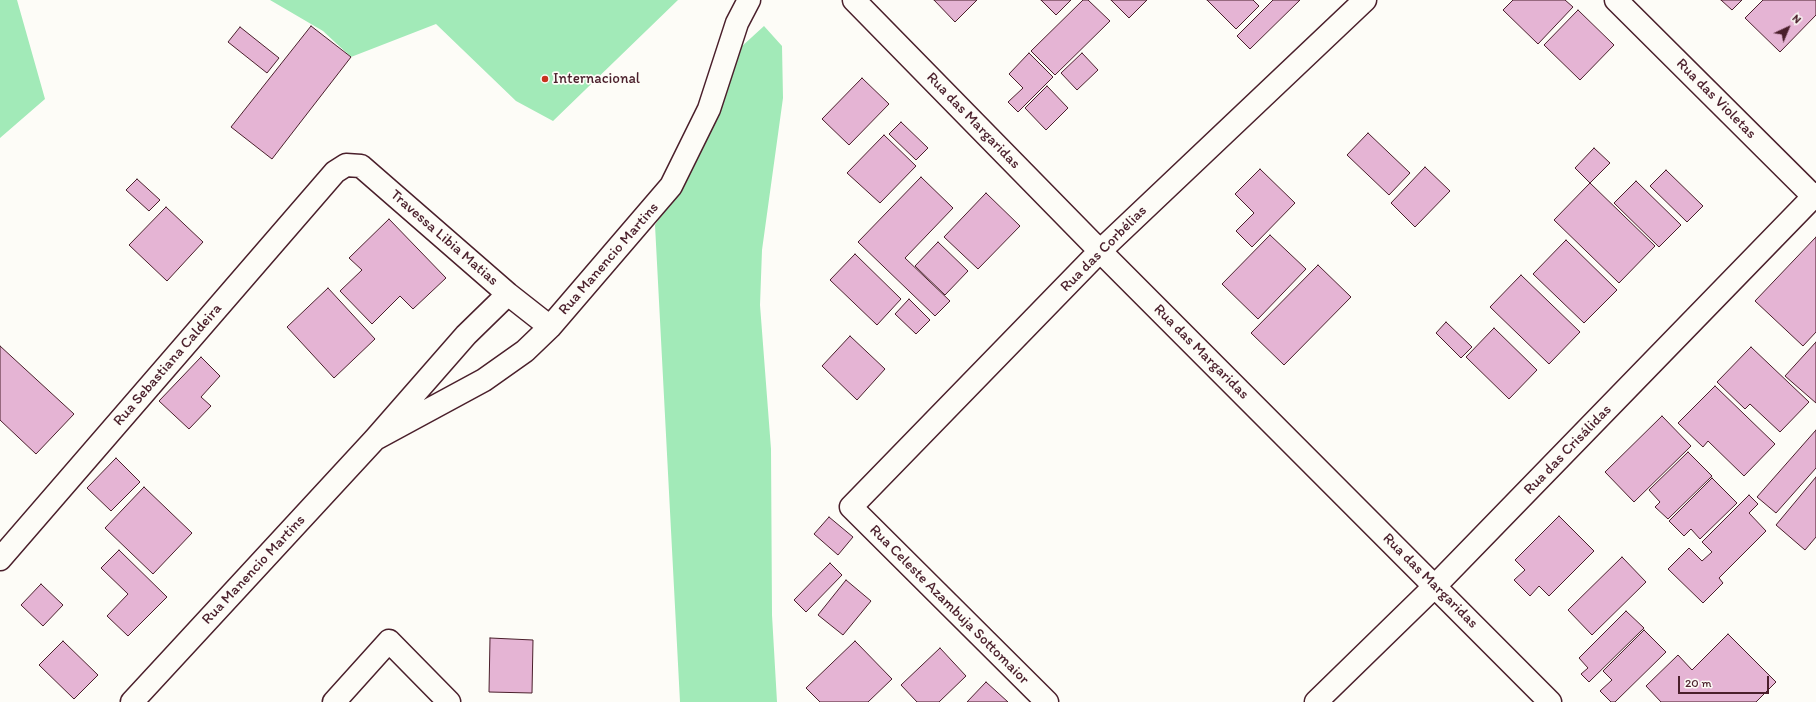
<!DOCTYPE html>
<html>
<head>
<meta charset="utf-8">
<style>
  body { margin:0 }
  #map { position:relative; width:1816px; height:702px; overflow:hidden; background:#fdfcf7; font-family:Itim,sans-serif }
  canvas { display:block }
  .north { position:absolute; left:1768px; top:8px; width:40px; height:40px; -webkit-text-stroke:3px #fdfcf7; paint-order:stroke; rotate:44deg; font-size:11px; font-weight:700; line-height:16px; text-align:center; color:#4a1f2b }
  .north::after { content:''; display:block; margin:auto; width:14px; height:18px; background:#4a1f2b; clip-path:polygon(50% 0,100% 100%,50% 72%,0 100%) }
  .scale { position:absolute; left:1678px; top:676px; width:91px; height:18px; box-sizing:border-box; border:2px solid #4a1f2b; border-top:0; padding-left:5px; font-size:12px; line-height:14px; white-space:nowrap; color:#4a1f2b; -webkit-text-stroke:3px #fdfcf7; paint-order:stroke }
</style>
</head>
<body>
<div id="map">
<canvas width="1816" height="702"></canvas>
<div class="north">N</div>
<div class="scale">20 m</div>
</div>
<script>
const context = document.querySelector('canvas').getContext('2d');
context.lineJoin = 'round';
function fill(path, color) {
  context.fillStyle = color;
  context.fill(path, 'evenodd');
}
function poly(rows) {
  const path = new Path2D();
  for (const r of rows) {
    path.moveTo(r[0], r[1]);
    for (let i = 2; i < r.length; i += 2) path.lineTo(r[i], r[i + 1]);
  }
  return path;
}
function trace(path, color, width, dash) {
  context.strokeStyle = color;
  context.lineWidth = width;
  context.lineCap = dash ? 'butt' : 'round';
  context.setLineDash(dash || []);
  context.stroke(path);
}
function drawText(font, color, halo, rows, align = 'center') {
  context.font = font + ' Itim,sans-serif';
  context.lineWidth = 3.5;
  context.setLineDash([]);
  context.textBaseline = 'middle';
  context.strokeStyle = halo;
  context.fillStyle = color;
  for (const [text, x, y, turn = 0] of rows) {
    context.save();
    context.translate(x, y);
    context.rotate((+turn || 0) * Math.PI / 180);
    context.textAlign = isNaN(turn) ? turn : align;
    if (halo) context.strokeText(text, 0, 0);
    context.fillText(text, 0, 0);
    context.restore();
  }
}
const green = poly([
  [0,0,17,0,45,99,0,138],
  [270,0,678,0,553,121,516,101,436,24,351,57,323,31],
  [764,26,782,46,783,98,762,250,760,305,771,449,772,615,777,702,680,702,655,225,681,185,740,48]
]);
const building = poly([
  [934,0,977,0,955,22,934,0],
  [1041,0,1071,0,1056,15,1041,0],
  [1083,0,1088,0,1110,21,1055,75,1031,51,1083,0],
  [1111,0,1147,0,1129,18,1111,0],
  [1207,0,1253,0,1259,6,1236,29,1207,0],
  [1273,0,1300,0,1250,49,1237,36,1273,0],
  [1513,0,1565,0,1573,7,1538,44,1503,10,1513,0],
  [1721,0,1742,0,1732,10,1721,0],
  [1763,0,1816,0,1816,15,1780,52,1745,18,1763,0],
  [1578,10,1614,45,1580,80,1544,45,1578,10],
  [311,26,351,57,272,159,231,127,311,26],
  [240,27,279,58,267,73,228,42,240,27],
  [1029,53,1053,77,1018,112,1008,102,1023,88,1009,74,1029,53],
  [1082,53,1098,70,1077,90,1061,73,1082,53],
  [862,78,889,104,849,145,822,119,862,78],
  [1047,86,1068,108,1046,130,1025,108,1047,86],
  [901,122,928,148,916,160,889,134,901,122],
  [1368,133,1410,173,1389,195,1347,155,1368,133],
  [884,135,916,166,880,203,847,173,884,135],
  [1594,148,1610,163,1590,183,1575,168,1594,148],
  [1425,167,1450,191,1415,227,1391,203,1425,167],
  [1260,169,1295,203,1252,247,1236,231,1254,213,1235,194,1260,169],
  [1666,170,1703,206,1687,222,1650,186,1666,170],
  [921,177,953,208,905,258,950,301,935,316,858,242,921,177],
  [137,179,160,200,149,211,126,190,137,179],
  [1636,181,1681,225,1659,247,1614,203,1636,181],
  [1590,183,1655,246,1619,283,1554,220,1590,183],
  [986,193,1020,226,978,269,944,237,986,193],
  [166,207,203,242,167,281,129,245,166,207],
  [389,219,446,278,413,309,400,296,372,324,340,291,362,270,349,258,389,219],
  [1270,235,1306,269,1258,319,1222,284,1270,235],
  [1816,237,1816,332,1803,346,1755,301,1816,237],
  [1566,240,1617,290,1584,323,1533,274,1566,240],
  [938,242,968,271,945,295,915,266,938,242],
  [855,254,901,299,877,325,830,280,855,254],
  [1318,265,1351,297,1284,365,1251,333,1318,265],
  [1521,275,1580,332,1549,364,1490,307,1521,275],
  [328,288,375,339,334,378,287,327,328,288],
  [909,299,930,320,916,334,895,314,909,299],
  [1446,322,1472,347,1461,358,1436,333,1446,322],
  [1494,328,1537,370,1509,399,1466,357,1494,328],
  [850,336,885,369,857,400,822,366,850,336],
  [1816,342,1816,403,1785,376,1816,342],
  [0,346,74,414,36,454,0,420,0,346],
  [1751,347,1809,402,1780,432,1750,404,1745,409,1717,382,1751,347],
  [201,357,220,376,201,397,211,406,189,429,159,401,201,357],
  [1715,386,1775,444,1744,476,1708,441,1703,447,1678,423,1715,386],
  [1662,416,1691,446,1634,502,1605,472,1662,416],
  [1816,430,1816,468,1776,513,1757,497,1816,430],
  [1688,452,1712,476,1668,519,1655,507,1660,502,1649,490,1688,452],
  [116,458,140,482,111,511,87,488,116,458],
  [1816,477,1816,537,1805,550,1776,525,1816,477],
  [1712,478,1737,503,1700,539,1691,529,1684,536,1669,521,1712,478],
  [144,487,192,533,153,574,105,528,144,487],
  [1749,495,1758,504,1749,513,1766,531,1719,578,1723,583,1703,603,1668,569,1689,548,1702,561,1712,552,1702,542,1749,495],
  [1559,516,1594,551,1549,596,1539,586,1530,596,1514,580,1525,570,1515,560,1559,516],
  [829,517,853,537,838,555,814,534,829,517],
  [119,550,167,597,128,636,107,616,128,594,101,568,119,550],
  [1622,557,1646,582,1592,635,1568,610,1622,557],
  [830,563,842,575,806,612,794,600,830,563],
  [846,580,871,601,843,635,818,615,846,580],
  [41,584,63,605,43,626,21,605,41,584],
  [1626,611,1644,628,1589,682,1581,674,1588,668,1579,658,1626,611],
  [1644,630,1666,652,1615,702,1611,702,1600,691,1612,680,1603,671,1644,630],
  [1728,634,1776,682,1756,702,1661,702,1646,686,1678,655,1692,670,1728,634],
  [490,638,533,640,532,693,489,692,490,638],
  [63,641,98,675,74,699,39,665,63,641],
  [855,641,892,679,868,702,820,702,806,688,855,641],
  [940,648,966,676,939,702,917,702,901,685,940,648],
  [986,682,1008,702,967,702,986,682]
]);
const minor = poly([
  [854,0,1100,251,1550,702],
  [1616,0,1816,199],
  [375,439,484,380,525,351,550,327,671,186,709,109,737,23,749,0],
  [0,559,335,172,346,165,361,166,508,294,550,327],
  [132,702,375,439,466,335,508,294],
  [334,702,389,641,449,702],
  [1047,702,851,507,1100,251,1365,0],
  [1316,702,1435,586,1816,194]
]);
const markers = [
  [545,79,4,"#c8321e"]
];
const poiNames = [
  ["Internacional",553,79]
];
const streetNames = [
  ["Rua das Violetas",1716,99,45],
  ["Rua das Margaridas",973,121,46],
  ["Travessa Libia Matias",444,238,41],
  ["Rua das Corbélias",1104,249,-45],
  ["Rua Manencio Martins",609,259,-49],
  ["Rua das Margaridas",1201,352,45],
  ["Rua Sebastiana Caldeira",168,365,-49],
  ["Rua das Crisálidas",1568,450,-46],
  ["Rua Manencio Martins",254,570,-47],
  ["Rua das Margaridas",1430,581,45],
  ["Rua Celeste Azambuja Sottomaior",949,605,45]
];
fill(green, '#a2eab8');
fill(building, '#e5b4d4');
trace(building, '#4a1f2b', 1);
trace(minor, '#4a1f2b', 25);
trace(minor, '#fdfcf7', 22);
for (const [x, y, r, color] of markers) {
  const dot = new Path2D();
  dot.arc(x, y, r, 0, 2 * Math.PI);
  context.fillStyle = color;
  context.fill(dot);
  trace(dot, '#fdfcf7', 1.5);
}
drawText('15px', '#4a1f2b', '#fdfcf7', poiNames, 'left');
drawText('15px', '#4a1f2b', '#fdfcf7', streetNames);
</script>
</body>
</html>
